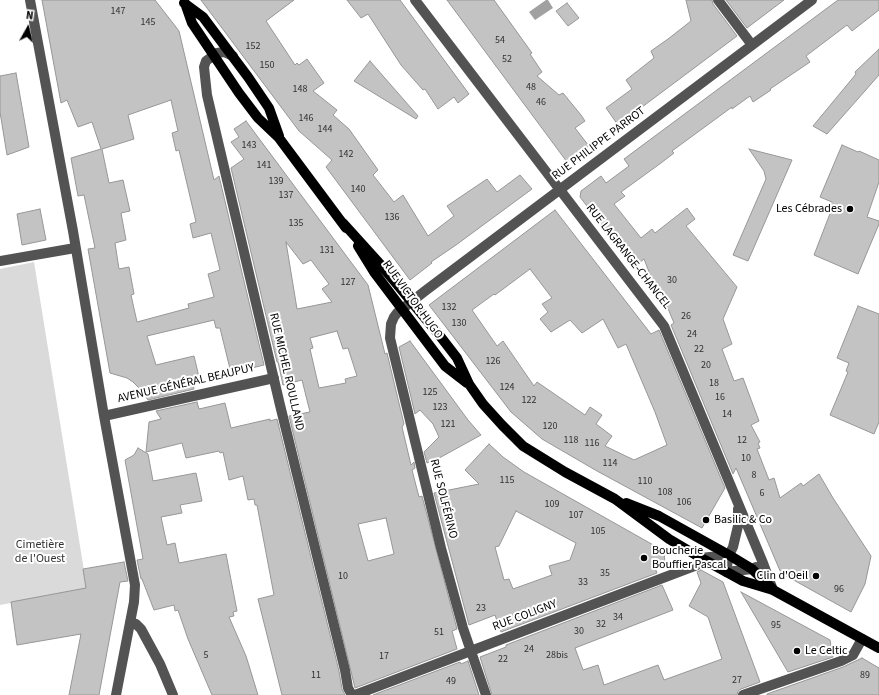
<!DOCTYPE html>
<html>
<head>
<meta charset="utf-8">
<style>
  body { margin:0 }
  #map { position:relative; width:879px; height:695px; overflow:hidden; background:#fff; font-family:"Source Sans 3",sans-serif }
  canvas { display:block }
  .north { position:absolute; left:8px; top:8px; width:40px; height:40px; -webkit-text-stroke:3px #fff; paint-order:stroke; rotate:8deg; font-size:11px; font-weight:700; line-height:16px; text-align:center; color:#000 }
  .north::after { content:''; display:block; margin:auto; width:14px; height:18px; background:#000; clip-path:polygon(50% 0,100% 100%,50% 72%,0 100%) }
</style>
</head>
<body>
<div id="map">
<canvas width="879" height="695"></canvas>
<div class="north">N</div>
</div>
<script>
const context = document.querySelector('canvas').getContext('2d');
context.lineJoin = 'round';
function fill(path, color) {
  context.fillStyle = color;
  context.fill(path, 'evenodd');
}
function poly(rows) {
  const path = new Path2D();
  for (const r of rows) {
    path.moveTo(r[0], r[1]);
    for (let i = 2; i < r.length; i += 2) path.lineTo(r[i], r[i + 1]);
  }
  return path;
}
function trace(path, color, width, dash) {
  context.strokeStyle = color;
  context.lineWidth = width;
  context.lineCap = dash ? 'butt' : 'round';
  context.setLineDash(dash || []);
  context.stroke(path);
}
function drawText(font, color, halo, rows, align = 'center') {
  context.font = font + ' "Source Sans 3",sans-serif';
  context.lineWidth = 4;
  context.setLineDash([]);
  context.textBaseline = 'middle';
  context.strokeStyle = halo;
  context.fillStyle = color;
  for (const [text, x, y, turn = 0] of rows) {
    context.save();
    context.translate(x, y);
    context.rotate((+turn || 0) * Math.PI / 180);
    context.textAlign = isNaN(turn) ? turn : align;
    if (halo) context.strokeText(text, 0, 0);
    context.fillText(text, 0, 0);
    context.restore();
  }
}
const green = poly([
  [34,262,87,589,0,605,0,269]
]);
const water = poly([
  [546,0,548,0,553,8,535,20,529,12]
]);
const building = poly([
  [42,0,155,0,179,31,214,180,219,176,264,365,231,373,220,328,216,328,214,320,147,336,156,365,194,356,200,381,193,383,194,389,148,400,140,389,133,382,127,378,110,373,88,249,95,248,84,195,78,196,71,158,101,149,92,122,78,127,67,100,61,103,42,0],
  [171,100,178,131,172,133,176,151,179,150,196,222,190,224,193,238,211,233,220,270,208,274,214,297,188,304,189,308,137,322,131,295,134,294,129,267,119,269,115,243,126,240,121,213,130,211,123,180,109,183,102,149,134,139,128,115,171,100],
  [201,0,294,0,266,21,295,65,297,63,299,65,307,59,324,83,313,91,337,110,333,115,349,129,378,170,373,175,394,202,403,195,428,236,454,216,447,206,487,179,497,192,520,175,532,189,456,245,431,262,432,263,410,280,326,167,332,160,299,131,201,0],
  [347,0,400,0,469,94,458,103,454,97,438,109,425,89,423,90,401,65,368,14,361,18,347,0],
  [447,0,494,0,532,53,530,54,542,72,537,76,559,95,563,93,581,115,585,121,575,128,589,146,567,162,447,0],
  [686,0,712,0,713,4,737,36,618,125,606,108,632,89,626,80,654,58,651,51,668,39,691,21,686,0],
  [726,0,784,0,747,28,726,0],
  [838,0,879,0,879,10,852,31,847,25,806,56,810,62,770,89,771,90,753,102,750,96,732,109,732,107,672,151,674,153,661,163,621,192,625,196,614,204,641,238,652,229,655,233,687,208,695,219,686,226,737,287,723,319,732,344,722,349,734,381,743,378,759,421,751,425,760,442,758,443,760,448,757,449,769,480,774,478,780,498,801,483,803,486,819,474,833,498,871,556,865,584,851,612,781,573,736,468,733,474,671,325,674,323,662,294,658,295,644,259,634,267,580,197,581,191,601,176,606,183,629,166,624,159,838,0],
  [567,3,579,18,568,26,556,11,567,3],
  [879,49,879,75,827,134,813,126,856,74,855,72,879,49],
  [370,61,418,116,416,119,354,81,370,61],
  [16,73,29,147,7,155,0,112,0,76,16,73],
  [246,121,368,285,385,354,387,353,404,424,402,427,411,465,414,462,415,468,412,470,419,497,422,496,457,629,452,631,457,649,355,688,289,416,310,412,302,380,283,385,278,362,277,362,231,168,244,159,231,142,239,137,234,129,246,121],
  [286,242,303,264,311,260,329,284,322,289,332,302,297,309,286,242],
  [337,331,343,349,348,348,357,376,345,379,346,383,319,388,310,349,313,348,310,338,337,331],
  [386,518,394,554,368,561,358,524,386,518],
  [842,145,858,152,859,151,879,160,879,182,867,217,879,221,879,224,858,274,814,255,831,211,829,210,832,202,820,197,842,145],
  [749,149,792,160,748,261,733,255,766,179,764,171,749,149],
  [40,209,46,240,22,245,17,214,40,209],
  [555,210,651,334,659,330,725,488,702,528,597,471,542,439,511,412,429,305,555,210],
  [530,269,552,298,542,304,548,312,540,319,551,332,570,320,582,333,603,319,618,348,626,344,655,412,667,445,634,460,605,446,612,436,596,424,602,415,590,407,585,415,537,382,534,386,503,341,497,346,472,310,494,294,495,295,530,269],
  [858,306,879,314,879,422,874,434,830,415,848,372,846,371,849,363,837,358,858,306],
  [410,341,468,420,481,435,441,457,427,463,424,452,439,437,433,424,420,410,415,414,399,347,410,341],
  [197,402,199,409,225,403,231,428,270,419,270,421,277,419,339,671,342,689,345,695,282,695,258,599,274,595,257,505,255,505,254,499,248,500,243,476,229,480,223,452,220,453,219,451,186,458,182,443,146,452,149,422,161,419,156,411,197,402],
  [489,444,503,457,524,472,664,551,665,564,655,568,657,573,501,632,495,615,469,625,434,493,479,484,465,470,489,444],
  [516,511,576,543,570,560,549,566,552,575,513,589,509,579,504,580,495,547,499,546,516,511],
  [138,448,148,454,153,481,196,473,202,501,180,505,182,513,161,517,167,545,175,543,179,563,226,554,237,611,233,612,234,616,229,617,246,656,258,695,212,695,188,639,178,610,175,611,174,605,154,610,142,579,141,579,137,560,143,559,125,460,134,455,138,448],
  [124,562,128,581,120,582,99,695,69,695,81,634,17,645,11,602,86,588,83,569,124,562],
  [701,570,723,582,760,682,741,689,738,691,737,695,492,695,480,657,506,647,506,645,662,585,673,610,575,648,583,670,598,665,604,685,658,665,664,680,722,659,708,617,689,606,701,583,697,572,701,570],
  [741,592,830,640,833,657,788,672,741,592],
  [862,658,879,668,879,695,767,695,767,694,843,667,862,658],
  [468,661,479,695,373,695,460,662,461,664,468,661]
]);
const minor = poly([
  [30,0,73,231,104,416,135,585,134,602,116,695],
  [415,0,664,326,763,563,773,590],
  [718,0,752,45],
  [233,56,224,52,217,53,206,61,204,67,207,95,280,405,345,670,348,688,352,695],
  [0,261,75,248],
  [104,416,274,378],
  [738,509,738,526,733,547,729,555,726,572,752,569,756,567],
  [130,622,136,624,141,629,160,664,173,695],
  [355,695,697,565,701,558,729,555],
  [486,695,463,628,441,548,390,338,391,324,394,317,397,313,425,291,812,0],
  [743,695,841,661,853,655,862,639]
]);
const major = poly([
  [184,3,203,17,248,77,269,108,279,136],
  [185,3,192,23,239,93,258,118,279,138,346,228],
  [343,223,381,265,440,336,457,358,469,384,483,404,502,425,523,446,565,472,615,499,669,539,701,558,743,581,773,590,879,648],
  [358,246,374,272,445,366,467,383],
  [626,503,659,516,729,555,752,569,772,588]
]);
const markers = [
  [850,209,4,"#000"],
  [706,520,4,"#000"],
  [644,558,4,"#000"],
  [816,576,4,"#000"],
  [797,651,4,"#000"]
];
const numberNames = [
  ["147",118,12],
  ["145",148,23],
  ["54",500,41],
  ["152",253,47],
  ["52",507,60],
  ["150",267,66],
  ["48",531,88],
  ["148",300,90],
  ["46",541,103],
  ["146",306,119],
  ["144",325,130],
  ["143",249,146],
  ["142",346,155],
  ["141",264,166],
  ["139",276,182],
  ["140",358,190],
  ["137",286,196],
  ["136",392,218],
  ["135",296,224],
  ["131",327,251],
  ["30",672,281],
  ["127",348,283],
  ["132",449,308],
  ["26",686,317],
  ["130",459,324],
  ["24",692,335],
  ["22",699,350],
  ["126",493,362],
  ["20",706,366],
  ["18",714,384],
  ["124",507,388],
  ["125",430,393],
  ["16",720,398],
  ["122",529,401],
  ["123",440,408],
  ["14",727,415],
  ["121",448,425],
  ["120",550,427],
  ["118",571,441],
  ["12",742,441],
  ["116",592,444],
  ["10",746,459],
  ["114",610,464],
  ["8",754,476],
  ["115",507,481],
  ["110",645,482],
  ["108",665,493],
  ["6",762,494],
  ["106",684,503],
  ["109",552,505],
  ["107",576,516],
  ["105",598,532],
  ["35",605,574],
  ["10",343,577],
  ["33",583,583],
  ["96",839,590],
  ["23",481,609],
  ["34",618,618],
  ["32",601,625],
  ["95",776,626],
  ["30",579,632],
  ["51",439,633],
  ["24",529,650],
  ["5",206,656],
  ["28bis",557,656],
  ["17",384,657],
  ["22",503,660],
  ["11",316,676],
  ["89",865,676],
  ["27",737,681],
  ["49",451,682]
];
const streetNames = [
  ["RUE PHILIPPE PARROT",599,144,-37],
  ["RUE LAGRANGE-CHANCEL",628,257,52],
  ["RUE VICTOR HUGO",412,300,54],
  ["RUE MICHEL ROULLAND",286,372,77],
  ["AVENUE GÉNÉRAL BEAUPUY",186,384,-13],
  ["RUE SOLFÉRINO",443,499,76],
  ["RUE COLIGNY",525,616,-21]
];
const poiNames = [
  ["Les Cébrades",842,209,"right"],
  ["Basilic & Co",714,520],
  ["Boucherie",652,551],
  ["Bouffier Pascal",652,565],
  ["Clin d'Oeil",808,576,"right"],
  ["Le Celtic",805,651]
];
const parkNames = [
  ["Cimetière",40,545],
  ["de l'Ouest",40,559]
];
fill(green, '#dadada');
fill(water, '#a1a1a1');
fill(building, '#c3c3c3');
trace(building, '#979797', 1);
trace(minor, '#535353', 10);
trace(major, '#000', 10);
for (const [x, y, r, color] of markers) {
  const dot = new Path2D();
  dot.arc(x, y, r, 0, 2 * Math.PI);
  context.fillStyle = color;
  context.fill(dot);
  trace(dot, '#fff', 1.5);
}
drawText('10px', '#313131', null, numberNames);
drawText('12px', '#000', '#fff', streetNames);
drawText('12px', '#000', '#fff', poiNames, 'left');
drawText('12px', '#313131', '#fff', parkNames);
</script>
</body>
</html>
